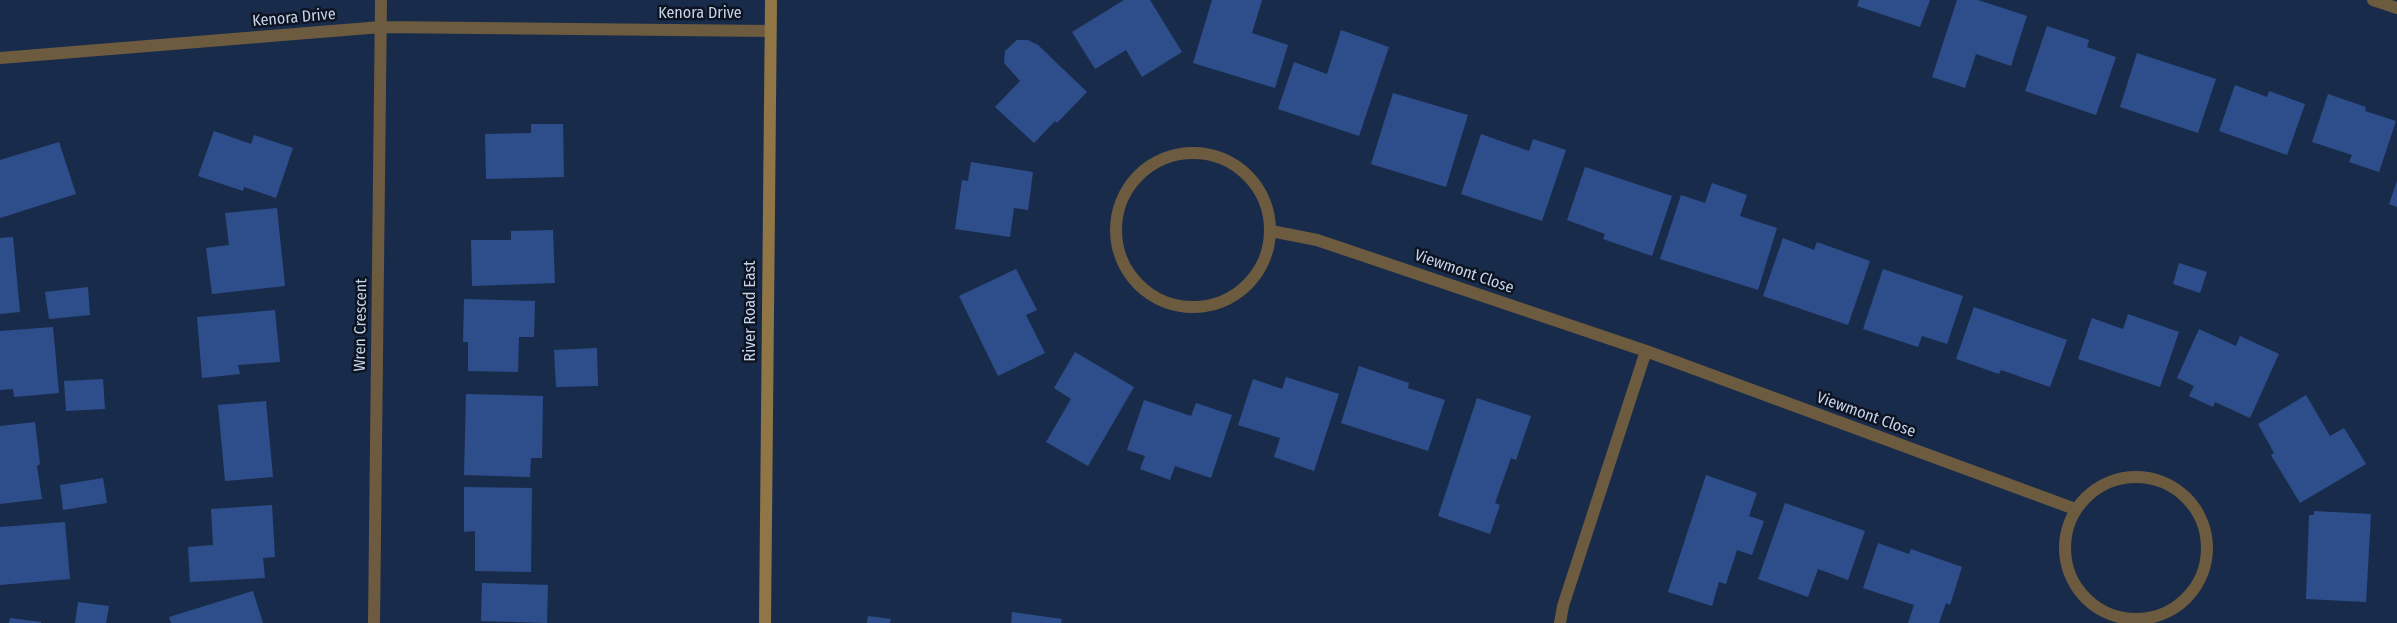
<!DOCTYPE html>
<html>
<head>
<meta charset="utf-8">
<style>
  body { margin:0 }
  canvas { display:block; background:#192b4b }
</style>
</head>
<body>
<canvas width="2397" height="623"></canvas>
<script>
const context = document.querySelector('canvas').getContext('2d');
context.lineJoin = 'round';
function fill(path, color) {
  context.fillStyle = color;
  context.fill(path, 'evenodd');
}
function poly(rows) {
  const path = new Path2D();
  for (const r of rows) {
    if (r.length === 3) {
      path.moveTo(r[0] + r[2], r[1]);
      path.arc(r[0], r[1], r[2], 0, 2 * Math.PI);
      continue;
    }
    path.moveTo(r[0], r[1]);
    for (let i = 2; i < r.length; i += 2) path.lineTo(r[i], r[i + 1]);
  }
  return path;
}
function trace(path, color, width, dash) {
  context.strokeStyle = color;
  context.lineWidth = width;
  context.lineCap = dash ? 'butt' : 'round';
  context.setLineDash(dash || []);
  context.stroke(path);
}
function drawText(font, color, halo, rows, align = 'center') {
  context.font = font + ' "Fira Sans Condensed",sans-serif';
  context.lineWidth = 5;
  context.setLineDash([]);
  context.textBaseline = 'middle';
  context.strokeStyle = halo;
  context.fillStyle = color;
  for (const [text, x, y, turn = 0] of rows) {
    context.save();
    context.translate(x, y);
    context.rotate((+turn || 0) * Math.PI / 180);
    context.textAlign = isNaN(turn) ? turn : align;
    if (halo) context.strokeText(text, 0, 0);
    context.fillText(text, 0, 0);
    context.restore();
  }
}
const building = poly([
  [1124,0,1150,0,1182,52,1142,77,1126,50,1095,69,1072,32],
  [1212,0,1262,0,1252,33,1288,45,1275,88,1193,63],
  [1859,0,1930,0,1920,27,1857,6],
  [1957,0,1978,0,2027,16,2011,66,1976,54,1965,88,1932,77],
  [2047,26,2089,40,2087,47,2116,57,2096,115,2025,91],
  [1341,30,1389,47,1359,136,1278,109,1294,62,1327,74],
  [1017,40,1028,40,1038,45,1087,92,1057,123,1055,121,1034,143,995,107,1020,81,1004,63,1005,51],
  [2137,53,2216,79,2198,133,2120,107],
  [2235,85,2267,97,2269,91,2305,104,2287,155,2219,131],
  [1393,93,1468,115,1446,187,1371,164],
  [2328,94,2366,107,2365,111,2396,121,2379,172,2349,162,2352,155,2312,142],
  [531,124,563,124,564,177,486,179,485,134,531,133],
  [214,131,251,144,254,135,293,148,276,198,244,187,243,191,198,176],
  [1481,134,1529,151,1533,139,1566,150,1542,221,1461,194],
  [59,142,76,194,0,218,0,160],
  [971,162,1033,172,1028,210,1014,208,1010,237,955,229,962,180,968,181],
  [1585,167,1672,196,1652,256,1603,239,1605,234,1567,220],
  [2397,181,2397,207,2389,204],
  [1712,183,1747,195,1740,216,1777,228,1758,290,1660,259,1681,195,1705,203],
  [277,208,285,286,212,294,206,248,229,245,225,213],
  [553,230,555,283,472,286,471,240,511,240,511,231],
  [13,237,20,312,0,314,0,238],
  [1783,238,1814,250,1817,242,1870,261,1848,325,1763,296],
  [2179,263,2207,272,2200,293,2173,284],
  [1016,269,1037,310,1026,315,1045,353,998,376,959,296],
  [1883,269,1963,296,1947,344,1922,336,1918,347,1863,329],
  [88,287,90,315,49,319,45,292],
  [464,299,535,301,534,337,519,337,518,372,468,371,468,342,463,342],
  [1974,307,2067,340,2050,387,2001,370,1999,374,1956,359],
  [275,310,280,362,238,365,240,374,202,378,197,317],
  [2128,314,2179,332,2160,387,2078,359,2092,318,2123,329],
  [53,327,59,393,14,397,13,389,0,390,0,331],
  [2199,329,2236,346,2240,336,2279,354,2250,418,2215,402,2213,407,2189,396,2194,386,2177,378],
  [597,348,598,386,556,387,554,350],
  [1075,352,1134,387,1088,466,1046,442,1071,399,1054,388],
  [1359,366,1409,383,1408,388,1445,400,1428,451,1341,423],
  [1286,377,1339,394,1314,471,1274,457,1280,438,1238,425,1253,379,1282,389],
  [103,379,105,409,66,411,64,381],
  [466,394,543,396,542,458,531,458,530,477,464,475],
  [2306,395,2330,436,2344,428,2366,464,2300,503,2271,455,2274,453,2258,424],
  [1477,398,1531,416,1516,460,1511,458,1495,503,1500,505,1490,534,1438,516],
  [1144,400,1191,416,1196,403,1232,415,1211,478,1175,466,1170,480,1140,469,1145,456,1127,450],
  [266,401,273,477,225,481,218,405],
  [35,422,40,464,37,466,42,499,0,504,0,426],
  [1706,475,1757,493,1749,516,1764,521,1752,555,1737,550,1726,584,1719,582,1712,606,1668,592],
  [103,478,107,503,63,510,60,485],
  [464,487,532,488,531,572,475,571,475,531,464,532],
  [1785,503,1865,531,1848,580,1818,569,1808,597,1758,579],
  [272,505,275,557,263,558,265,578,190,582,188,547,213,545,211,509],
  [2314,511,2371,514,2366,602,2306,599,2309,515,2314,515],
  [65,522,70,579,0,585,0,527],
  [1878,543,1909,554,1911,549,1962,567,1950,605,1946,603,1939,623,1908,623,1914,605,1863,588],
  [482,583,548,585,547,623,481,621],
  [253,591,263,623,171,623,169,617],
  [78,602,109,606,106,623,75,623],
  [1012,612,1062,619,1061,623,1011,623],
  [868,616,891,619,890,623,867,623],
  [10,618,41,622,41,623,9,623]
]);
const street = poly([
  [2373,0,2397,8],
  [0,58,381,27,770,31],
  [1193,230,77],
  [1271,231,1317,240,1646,351,2075,509],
  [2136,548,71],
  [374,623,381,0],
  [1560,623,1563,606,1646,351]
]);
const secondary = poly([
  [765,623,771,0]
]);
const streetNames = [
  ["Kenora Drive",700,14],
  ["Kenora Drive",294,18,-5],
  ["Viewmont Close",1464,272,19],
  ["River Road East",751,311,-90],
  ["Wren Crescent",361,325,-89],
  ["Viewmont Close",1866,415,20]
];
fill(building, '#2d4e8b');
trace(street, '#6c5b3e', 12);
trace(secondary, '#907545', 12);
drawText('16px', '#c7d3e8', '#0c1422', streetNames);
</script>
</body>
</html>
